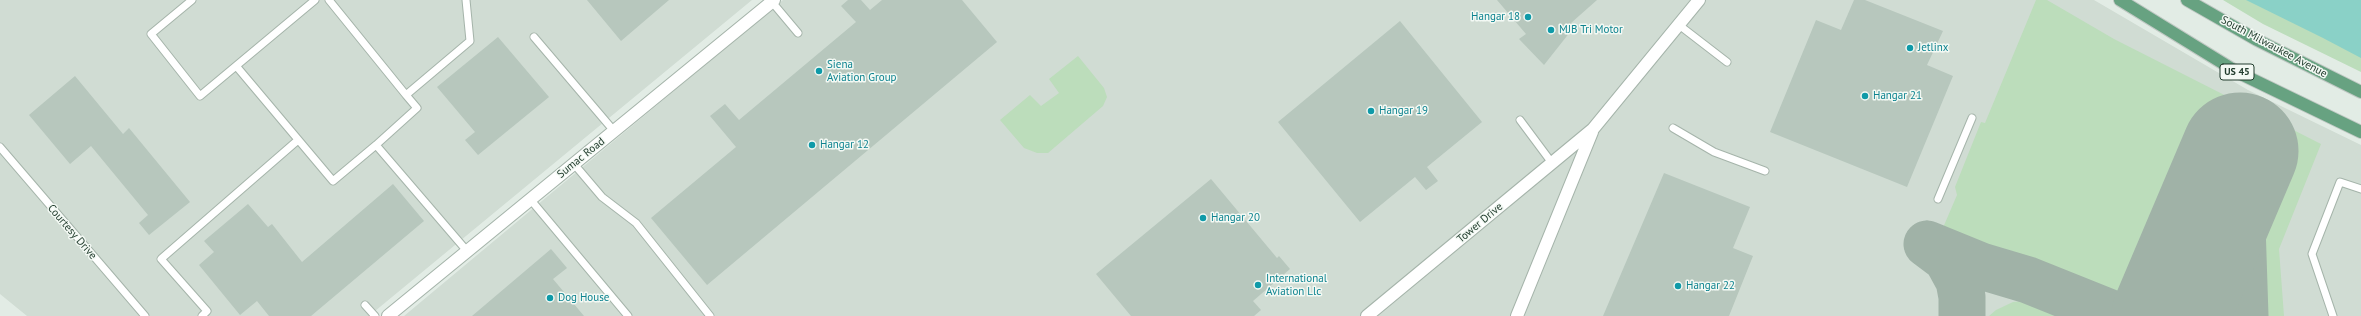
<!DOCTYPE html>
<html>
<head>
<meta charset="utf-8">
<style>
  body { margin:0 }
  canvas { display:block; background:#e2ece5 }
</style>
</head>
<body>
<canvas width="2361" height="316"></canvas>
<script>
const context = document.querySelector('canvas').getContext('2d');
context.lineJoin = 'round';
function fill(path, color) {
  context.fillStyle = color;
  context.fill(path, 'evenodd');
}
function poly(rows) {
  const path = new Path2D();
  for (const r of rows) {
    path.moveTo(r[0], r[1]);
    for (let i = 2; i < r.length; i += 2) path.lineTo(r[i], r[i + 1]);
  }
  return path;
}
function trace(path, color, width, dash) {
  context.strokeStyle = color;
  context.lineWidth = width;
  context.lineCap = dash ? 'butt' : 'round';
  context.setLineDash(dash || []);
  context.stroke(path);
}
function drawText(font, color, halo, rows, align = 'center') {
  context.font = font + ' "PT Sans",sans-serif';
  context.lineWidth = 3;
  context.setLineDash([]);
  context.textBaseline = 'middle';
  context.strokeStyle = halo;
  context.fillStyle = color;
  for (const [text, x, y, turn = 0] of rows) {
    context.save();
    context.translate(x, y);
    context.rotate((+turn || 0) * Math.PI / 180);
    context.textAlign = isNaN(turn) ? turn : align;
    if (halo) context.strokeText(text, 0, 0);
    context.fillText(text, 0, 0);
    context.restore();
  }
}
const built = poly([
  [0,0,752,0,369,316,27,316,0,294],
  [783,0,2094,0,2248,90,2361,145,2361,316,404,316]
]);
const green = poly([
  [2036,0,2047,0,2114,39,2321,144,2279,249,2284,316,2254,316,2250,206,2259,186,2271,176,2277,166,2278,153,2275,142,2267,134,2257,129,2242,129,2230,131,2223,137,2166,273,2158,282,2135,295,2119,296,2097,294,1942,230,1957,195,1955,187,1981,122,1985,123],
  [2223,0,2361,0,2361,72,2263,24],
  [1078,56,1104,88,1107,97,1103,106,1048,153,1037,153,1024,148,1000,120,1030,95,1041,106,1059,93,1049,79],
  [2229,227,2234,316,2194,316,2193,308,2226,229],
  [2033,300,2045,302,2078,316,1989,316,1996,310,2013,302]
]);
const water = poly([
  [2246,0,2361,0,2361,58,2323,38]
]);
const taxiway = poly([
  [2228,180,2241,194,2245,316],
  [1927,244,1981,266,2028,280,2118,316],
  [1927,244,1947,259,1959,281,1962,297,1962,316]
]);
const runway = poly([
  [2170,316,2240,151]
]);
const building = poly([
  [587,0,669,0,621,41],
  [848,0,861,0,870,10,882,0,962,0,997,42,707,285,651,218,736,147,710,116,725,104,739,120,856,22,841,6],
  [1497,0,1597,0,1571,23,1574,27,1544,65,1519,39,1526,34],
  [1854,0,1865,0,1943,31,1927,65,1953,76,1907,187,1770,132,1816,20,1841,30],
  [1400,21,1482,122,1427,167,1438,181,1426,190,1415,177,1360,222,1278,122],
  [498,37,549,97,478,155,465,140,475,132,437,87],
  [75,76,123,134,129,128,190,202,149,235,139,223,148,215,91,146,70,164,29,115],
  [1664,173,1750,207,1733,248,1753,256,1729,316,1603,316],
  [1211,179,1277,258,1279,256,1290,269,1253,301,1261,310,1254,316,1131,316,1096,274],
  [393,184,424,221,311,316,269,316,257,301,240,315,199,265,214,252,204,241,248,204,268,227,272,224,302,262],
  [551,249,567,268,553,279,584,316,472,316]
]);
const lane = poly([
  [192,0,151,34,200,96,315,0],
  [329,0,406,95,470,41,466,0],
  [772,2,798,33],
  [1679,25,1727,62],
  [534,37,614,131],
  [237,67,333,181,376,145,467,251],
  [1520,120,1552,163],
  [1673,128,1714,152,1765,171],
  [376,145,417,108,406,95],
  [0,147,145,316],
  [574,164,602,197,636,223,710,316],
  [530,199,628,316],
  [1938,199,1972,118],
  [365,305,375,316],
  [202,316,207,311,161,259,298,140],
  [2333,316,2312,254,2340,182,2361,189]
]);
const street = poly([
  [388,316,774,0],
  [1367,316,1593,129,1699,0],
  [1517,316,1592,132]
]);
const primary = poly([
  [2120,0,2237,72,2361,132],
  [2187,0,2257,40,2361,92]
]);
const markers = [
  [1528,17,4,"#0f9aa8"],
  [1551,30,4,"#0f9aa8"],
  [1910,48,4,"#0f9aa8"],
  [819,71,4,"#0f9aa8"],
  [1865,96,4,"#0f9aa8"],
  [1371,111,4,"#0f9aa8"],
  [812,145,4,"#0f9aa8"],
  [1203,218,4,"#0f9aa8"],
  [1258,285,4,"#0f9aa8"],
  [1678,286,4,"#0f9aa8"],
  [550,298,4,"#0f9aa8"]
];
const shields = [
  [2237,72,34]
];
const shieldNames = [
  ["US 45",2237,72]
];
const cultureNames = [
  ["Hangar 18",1520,17,"right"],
  ["MJB Tri Motor",1559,30],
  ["Jetlinx",1918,48],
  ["Siena",827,65],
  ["Aviation Group",827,78],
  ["Hangar 21",1873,96],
  ["Hangar 19",1379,111],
  ["Hangar 12",820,145],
  ["Hangar 20",1211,218],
  ["International",1266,279],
  ["Aviation Llc",1266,292],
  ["Hangar 22",1686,286],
  ["Dog House",558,298]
];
const streetNames = [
  ["South Milwaukee Avenue",2274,47,28],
  ["Sumac Road",581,158,-39],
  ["Tower Drive",1480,223,-40],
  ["Courtesy Drive",72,232,49]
];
fill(built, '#d0dcd3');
fill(green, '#bcddbb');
fill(water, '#8ad1c7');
trace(taxiway, '#a0b2a7', 47);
trace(runway, '#a0b2a7', 117);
fill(building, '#b7c7bd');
trace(lane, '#a5b4aa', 9);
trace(street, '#a5b4aa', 14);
trace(primary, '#c1c9c4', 14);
trace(lane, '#fff', 7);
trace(street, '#fff', 12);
trace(primary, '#67a281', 12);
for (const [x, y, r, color] of markers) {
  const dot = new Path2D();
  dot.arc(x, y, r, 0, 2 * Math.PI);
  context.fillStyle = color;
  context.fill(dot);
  trace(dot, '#f3f9f4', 1.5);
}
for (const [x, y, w] of shields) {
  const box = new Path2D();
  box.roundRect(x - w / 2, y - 8, w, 16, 3);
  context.fillStyle = '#f3f9f4';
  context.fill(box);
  trace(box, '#223d2e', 1);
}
drawText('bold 10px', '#223d2e', null, shieldNames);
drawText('11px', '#0d838f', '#f3f9f4', cultureNames, 'left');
drawText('11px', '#223d2e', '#f3f9f4', streetNames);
</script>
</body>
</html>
